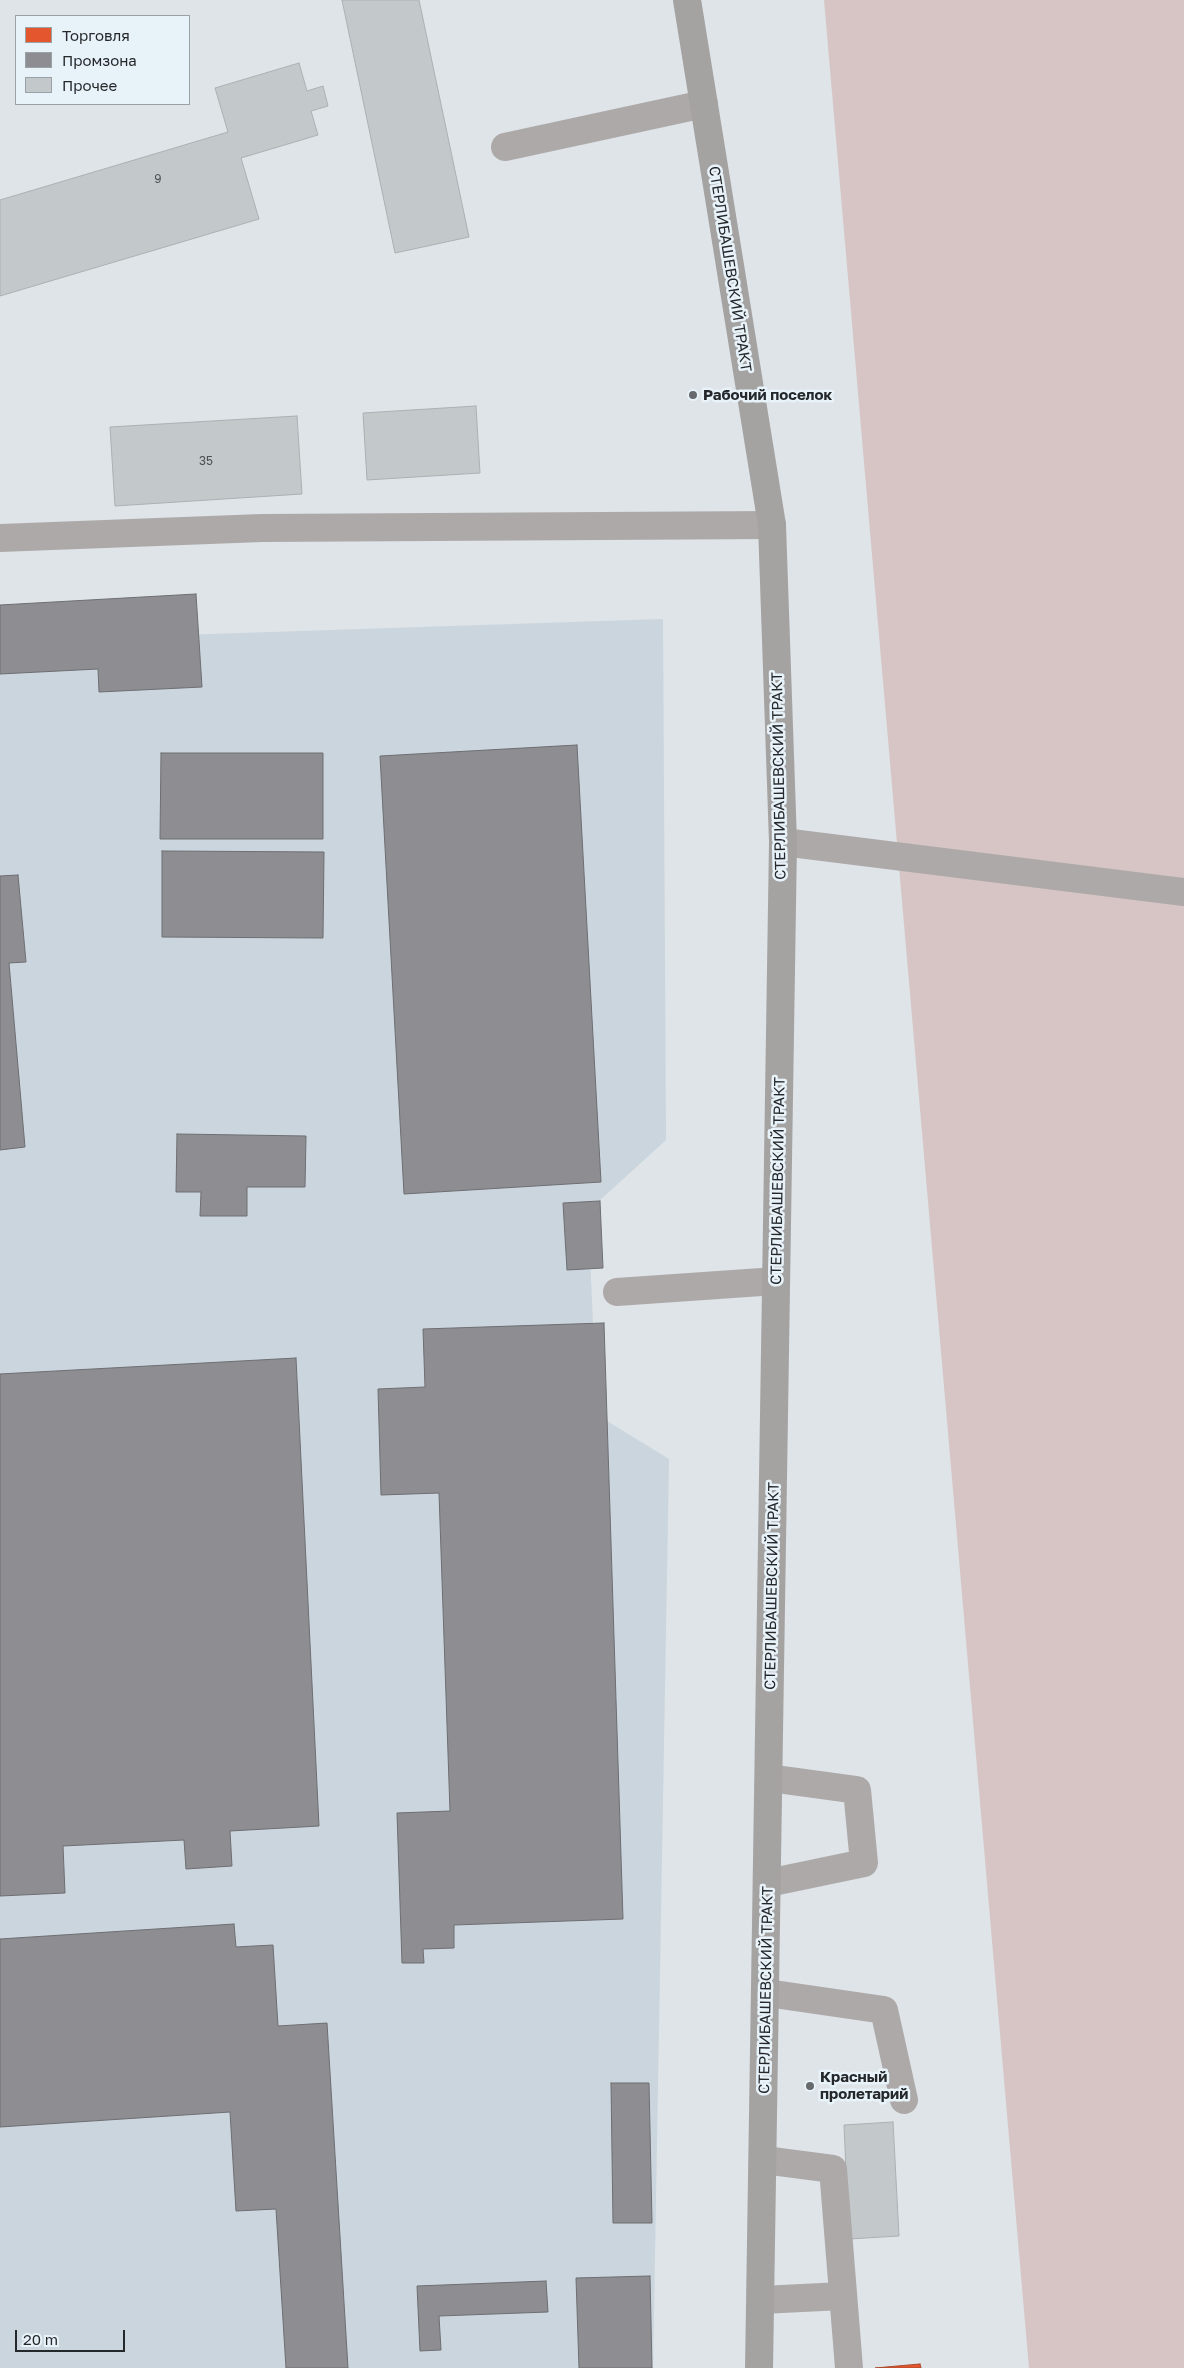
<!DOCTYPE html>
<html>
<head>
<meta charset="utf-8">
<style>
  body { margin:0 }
  #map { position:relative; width:1184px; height:2368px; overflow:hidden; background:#dee4e8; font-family:"Golos Text",sans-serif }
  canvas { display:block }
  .legend { position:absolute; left:15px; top:15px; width:175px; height:90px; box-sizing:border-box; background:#e8f2f9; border:1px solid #9aa1a7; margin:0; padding:6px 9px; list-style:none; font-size:15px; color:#25282b }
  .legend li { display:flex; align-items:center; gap:10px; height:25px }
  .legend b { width:25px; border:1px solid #9aa1a7 }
  .scale { position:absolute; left:15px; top:2330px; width:110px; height:22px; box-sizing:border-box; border:2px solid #25282b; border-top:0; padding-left:6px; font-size:15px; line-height:18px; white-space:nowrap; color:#25282b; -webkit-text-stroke:4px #e8f2f9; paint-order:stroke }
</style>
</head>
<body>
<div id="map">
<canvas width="1184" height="2368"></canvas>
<ul class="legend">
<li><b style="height:14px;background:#e4572e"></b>Торговля</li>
<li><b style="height:14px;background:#8d8d92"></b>Промзона</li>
<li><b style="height:14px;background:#c3c8cb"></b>Прочее</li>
</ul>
<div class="scale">20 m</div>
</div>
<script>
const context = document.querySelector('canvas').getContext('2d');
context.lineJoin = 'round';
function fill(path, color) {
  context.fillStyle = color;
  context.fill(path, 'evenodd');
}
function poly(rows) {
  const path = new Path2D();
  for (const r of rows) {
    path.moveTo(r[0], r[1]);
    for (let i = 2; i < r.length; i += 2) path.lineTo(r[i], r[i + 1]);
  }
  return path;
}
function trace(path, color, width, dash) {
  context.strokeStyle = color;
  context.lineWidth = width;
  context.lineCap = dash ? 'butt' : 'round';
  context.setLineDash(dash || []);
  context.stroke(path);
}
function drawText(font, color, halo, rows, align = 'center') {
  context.font = font + ' "Golos Text",sans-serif';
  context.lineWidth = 5;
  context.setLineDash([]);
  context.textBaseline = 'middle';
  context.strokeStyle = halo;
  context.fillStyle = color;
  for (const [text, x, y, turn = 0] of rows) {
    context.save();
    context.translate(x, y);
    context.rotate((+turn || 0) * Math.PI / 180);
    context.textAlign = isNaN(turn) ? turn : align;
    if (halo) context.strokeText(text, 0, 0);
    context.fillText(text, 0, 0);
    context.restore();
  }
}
const built = poly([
  [663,619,666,1140,588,1211,597,1415,669,1459,653,2368,0,2368,0,641]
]);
const forest = poly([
  [824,0,1184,0,1184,2368,1029,2368]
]);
const shops = poly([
  [920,2364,921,2368,875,2368,920,2364]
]);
const industry = poly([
  [196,594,202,687,99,692,98,669,0,674,0,605,196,594],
  [577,745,601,1182,404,1194,380,756,577,745],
  [161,753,323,753,323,839,160,839,161,753],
  [162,851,324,852,323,938,162,937,162,851],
  [18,875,26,962,9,963,25,1147,0,1150,0,876,18,875],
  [177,1134,306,1136,305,1187,247,1187,247,1216,200,1216,201,1192,176,1192,177,1134],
  [600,1201,603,1268,567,1270,563,1203,600,1201],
  [604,1323,623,1919,454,1925,454,1948,423,1949,424,1963,402,1963,397,1813,450,1811,439,1493,381,1495,378,1389,425,1387,423,1329,604,1323],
  [296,1358,319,1826,230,1831,232,1866,186,1869,184,1840,63,1846,65,1893,0,1896,0,1374,296,1358],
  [234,1924,236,1947,273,1945,278,2026,327,2023,348,2368,286,2368,276,2209,236,2211,230,2112,0,2127,0,1939,234,1924],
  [611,2083,649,2083,652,2223,613,2223,611,2083],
  [650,2276,652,2368,579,2368,576,2278,650,2276],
  [546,2281,548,2312,439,2316,441,2350,420,2351,417,2286,546,2281]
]);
const building = poly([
  [342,0,419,0,469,237,395,253,342,0],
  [299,63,307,91,323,86,328,106,311,111,318,135,241,158,259,219,0,296,0,200,228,132,215,88,299,63],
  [476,406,480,473,367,480,363,413,476,406],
  [297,416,302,494,115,506,110,427,297,416],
  [893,2122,899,2236,849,2239,844,2125,893,2122]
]);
const minor = poly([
  [505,147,704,104],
  [0,538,262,528,772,525],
  [783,842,1184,892],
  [617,1292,776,1281],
  [768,1883,864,1863,857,1790,769,1778],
  [767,1993,884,2010,904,2100],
  [764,2160,833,2169,849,2368],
  [761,2300,843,2296]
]);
const major = poly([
  [687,0,772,525,783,842,759,2368]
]);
const markers = [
  [693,395,5,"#666a6d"],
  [810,2086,5,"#666a6d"]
];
const numberNames = [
  ["9",158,179],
  ["35",206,461]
];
const streetNames = [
  ["СТЕРЛИБАШЕВСКИЙ ТРАКТ",730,269,81],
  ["СТЕРЛИБАШЕВСКИЙ ТРАКТ",779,776,-91],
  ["СТЕРЛИБАШЕВСКИЙ ТРАКТ",778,1181,-89],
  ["СТЕРЛИБАШЕВСКИЙ ТРАКТ",772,1586,-89],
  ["СТЕРЛИБАШЕВСКИЙ ТРАКТ",766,1990,-89]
];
const poiNames = [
  ["Рабочий поселок",703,395],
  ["Красный",820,2077],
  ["пролетарий",820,2094]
];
fill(built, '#cad5dd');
fill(forest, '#d6c5c4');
fill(shops, '#e4572e');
trace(shops, '#ab492d', 1);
fill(industry, '#8d8d92');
trace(industry, '#6e6f73', 1);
fill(building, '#c3c8cb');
trace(building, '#acb0b3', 1);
trace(minor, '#ada9a9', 28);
trace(major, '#a5a2a2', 28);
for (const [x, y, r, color] of markers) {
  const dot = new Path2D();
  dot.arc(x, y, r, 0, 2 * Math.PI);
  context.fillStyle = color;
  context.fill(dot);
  trace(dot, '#e8f2f9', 2);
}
drawText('12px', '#4c5053', null, numberNames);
drawText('15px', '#25282b', '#e8f2f9', streetNames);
drawText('bold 15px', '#25282b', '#e8f2f9', poiNames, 'left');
</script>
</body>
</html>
